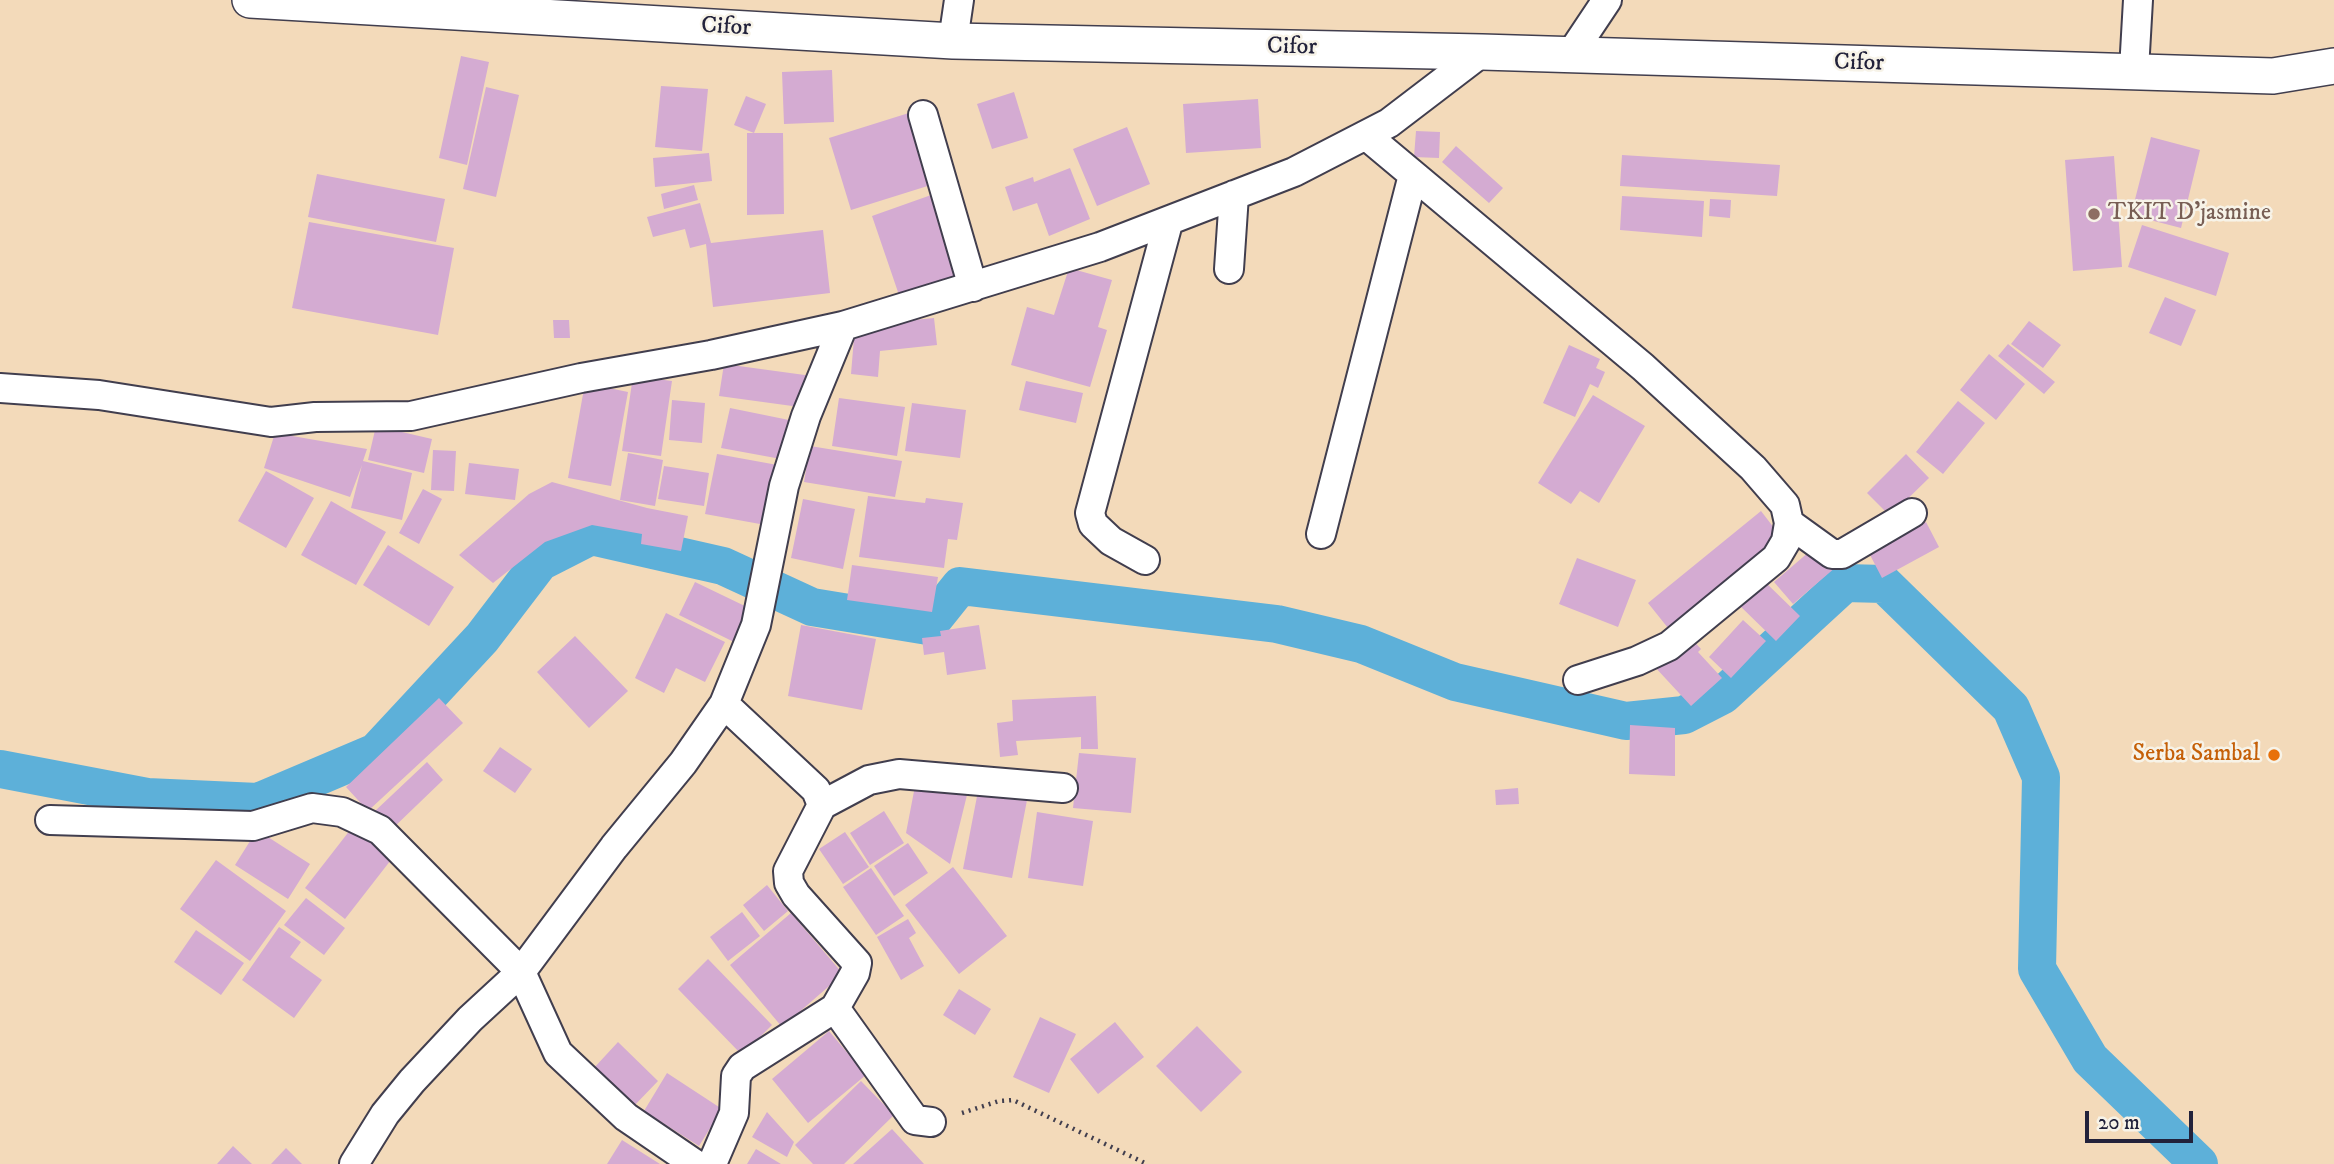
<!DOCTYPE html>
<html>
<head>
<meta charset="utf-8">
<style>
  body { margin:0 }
  #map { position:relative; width:2334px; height:1164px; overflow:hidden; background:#f3daba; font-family:"IM FELL DW Pica",serif }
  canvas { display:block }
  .scale { position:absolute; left:2085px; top:1111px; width:108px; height:32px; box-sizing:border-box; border:4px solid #22223b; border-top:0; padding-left:9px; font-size:21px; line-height:24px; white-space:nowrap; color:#22223b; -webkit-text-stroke:5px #f7f3e8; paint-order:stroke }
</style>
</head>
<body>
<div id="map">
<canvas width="2334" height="1164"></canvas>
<div class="scale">20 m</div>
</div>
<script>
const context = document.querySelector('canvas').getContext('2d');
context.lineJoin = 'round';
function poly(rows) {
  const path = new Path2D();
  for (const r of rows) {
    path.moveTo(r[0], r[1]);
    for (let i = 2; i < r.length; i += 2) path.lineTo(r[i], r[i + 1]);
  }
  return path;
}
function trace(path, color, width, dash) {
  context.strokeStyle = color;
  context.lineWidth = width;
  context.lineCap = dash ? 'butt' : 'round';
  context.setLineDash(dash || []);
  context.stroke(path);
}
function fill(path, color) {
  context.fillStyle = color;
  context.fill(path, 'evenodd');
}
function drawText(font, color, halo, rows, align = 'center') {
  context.font = font + ' "IM FELL DW Pica",serif';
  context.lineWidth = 5;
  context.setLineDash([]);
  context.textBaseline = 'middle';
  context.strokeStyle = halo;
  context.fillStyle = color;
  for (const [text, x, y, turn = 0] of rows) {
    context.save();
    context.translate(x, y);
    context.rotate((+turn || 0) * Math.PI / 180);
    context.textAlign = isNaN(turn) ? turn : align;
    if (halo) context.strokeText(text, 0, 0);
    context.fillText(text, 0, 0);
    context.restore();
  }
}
const canal = poly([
  [0,769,147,797,258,802,376,752,482,638,540,562,591,536,723,566,812,607,928,626,960,586,1277,624,1361,644,1455,682,1626,721,1684,715,1723,695,1845,583,1884,584,2011,708,2041,777,2037,969,2090,1059,2199,1164]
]);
const building = poly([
  [461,56,489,62,467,165,439,158],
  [832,70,834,122,784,124,782,72],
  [661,86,708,89,702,151,655,147],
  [486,87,519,95,496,197,463,189],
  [1014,92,1028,138,992,149,977,104],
  [746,96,766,104,754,133,734,125],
  [1258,99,1261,148,1186,153,1183,104],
  [912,112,934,184,851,210,829,138],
  [1127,127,1150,184,1097,206,1073,149],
  [1416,131,1440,132,1439,158,1414,157],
  [747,133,783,133,784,214,747,215],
  [2151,137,2200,150,2181,228,2131,215],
  [1456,146,1503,188,1489,203,1442,162],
  [709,153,712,181,655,187,653,158],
  [1622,155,1780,165,1777,196,1620,186],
  [2114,156,2122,267,2073,271,2065,160],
  [1070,168,1090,219,1049,236,1037,203,1013,211,1005,187,1033,177,1034,182],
  [317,174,445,199,436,242,308,217],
  [694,185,698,200,664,209,661,194],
  [934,194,961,274,899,295,872,216],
  [1622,196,1704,201,1702,237,1620,230],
  [1710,199,1731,200,1730,218,1709,216],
  [700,203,711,243,823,230,830,293,713,307,706,244,690,248,685,229,653,237,647,217],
  [309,222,454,248,438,335,292,308],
  [2142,225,2229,253,2216,296,2128,267],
  [1069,268,1112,280,1098,327,1107,330,1090,387,1011,365,1027,307,1054,315],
  [2165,297,2196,310,2181,346,2149,333],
  [934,318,937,345,880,351,878,377,851,374,855,326],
  [553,320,569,320,570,338,554,338],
  [2029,321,2061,345,2043,368,2011,344],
  [2008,344,2055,382,2044,394,1998,356],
  [1569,345,1600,359,1596,368,1605,372,1598,388,1590,384,1575,417,1543,403],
  [1989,354,2025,384,1996,420,1960,390],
  [724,364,812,376,807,408,719,396],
  [633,376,672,381,661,456,622,451],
  [1026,381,1083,393,1076,423,1019,410],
  [585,383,628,392,611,486,568,478],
  [1593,395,1645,426,1599,503,1580,491,1571,504,1538,483],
  [839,398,905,407,897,456,832,446],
  [672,400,705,403,702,443,669,440],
  [1958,401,1985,423,1943,474,1916,452],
  [912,403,966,410,960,458,905,451],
  [730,408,789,420,781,459,721,448],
  [376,426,432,439,424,473,368,460],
  [275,433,367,449,363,461,412,473,402,520,351,508,362,465,350,497,264,468],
  [810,446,902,461,895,497,804,482],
  [433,450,456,451,454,491,431,490],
  [628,453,663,460,655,506,620,500],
  [717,454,783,466,771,526,705,514],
  [1906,454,1929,478,1890,516,1867,493],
  [469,463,519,469,515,500,465,494],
  [664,466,709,473,704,506,658,499],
  [266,471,314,498,286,548,238,521],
  [552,482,647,508,688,516,681,551,641,544,642,534,592,525,545,542,493,583,459,555,529,494],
  [423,489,442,499,419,544,399,533],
  [868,496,925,503,926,498,963,503,957,540,948,539,944,568,859,557],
  [803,499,855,509,843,569,791,558],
  [331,501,386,532,356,585,301,555],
  [1761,511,1781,537,1668,628,1648,603],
  [1926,522,1939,547,1882,578,1869,553],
  [388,545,454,587,429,626,363,585],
  [1817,545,1836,567,1793,604,1774,582],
  [1577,558,1636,580,1618,627,1559,604],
  [852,565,938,577,932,612,847,600],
  [1761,578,1800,616,1776,641,1737,603],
  [695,582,749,608,734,642,679,615],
  [666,613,725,642,705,682,676,668,664,693,635,678],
  [1743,620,1766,641,1731,678,1709,657],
  [801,625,876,639,862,710,788,696],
  [979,625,986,669,947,675,944,652,924,655,922,638,941,636,940,631],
  [1688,635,1701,649,1698,652,1722,678,1691,706,1654,666],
  [575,636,628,691,589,728,537,672],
  [1096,696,1098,749,1081,749,1081,737,1016,741,1018,755,1000,757,997,723,1013,721,1012,700],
  [439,698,463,723,368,811,346,787],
  [1630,725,1675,728,1675,776,1629,774],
  [500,747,532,769,515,793,483,771],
  [1079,753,1136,758,1131,813,1073,808],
  [427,762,443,780,391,830,374,812],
  [915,786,967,795,950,864,906,833],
  [979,786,1028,795,1012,878,963,869],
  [1518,788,1519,804,1496,805,1495,790],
  [884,811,904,843,870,865,850,833],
  [1037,812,1093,821,1083,886,1028,878],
  [354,825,394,856,345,919,305,888],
  [257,830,310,864,288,899,235,865],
  [845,832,869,867,843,884,819,849],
  [908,843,928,873,894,896,874,866],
  [216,860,286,911,250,961,180,909],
  [953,867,1007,936,959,974,905,905],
  [871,868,904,916,876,935,843,887],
  [767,885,788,911,764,931,743,905],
  [306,898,345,928,324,955,284,925],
  [742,912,760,936,728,961,710,937],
  [791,913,843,974,782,1027,730,965],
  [908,919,916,933,909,938,924,966,901,980,877,937],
  [279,927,301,942,290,957,322,980,294,1018,242,980],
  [196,930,244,963,221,995,174,962],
  [708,959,772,1025,742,1055,678,989],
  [959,989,991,1009,975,1035,943,1015],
  [1040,1017,1076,1034,1049,1093,1013,1077],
  [1115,1022,1144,1057,1098,1094,1070,1059],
  [1197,1026,1242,1072,1201,1112,1156,1066],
  [829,1031,866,1075,808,1123,772,1079],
  [618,1042,658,1081,633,1107,593,1069],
  [667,1073,722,1109,699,1146,644,1111],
  [861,1081,894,1115,844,1164,813,1164,795,1145],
  [767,1112,794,1142,787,1157,752,1137],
  [892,1129,924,1164,853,1164],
  [622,1140,660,1164,607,1164],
  [233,1146,252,1164,217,1164],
  [286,1148,302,1164,271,1164],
  [756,1149,781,1164,747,1164]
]);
const path = poly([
  [962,1113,999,1101,1013,1100,1147,1164]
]);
const minor = poly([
  [953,41,959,0],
  [1569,57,1607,0],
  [2134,70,2138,0],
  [923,115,973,287],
  [1368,137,1643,367,1753,468,1785,505,1789,523,1786,541,1776,558,1669,646,1637,661,1578,680],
  [1229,269,1234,195],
  [0,388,99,395,271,422,315,417,411,416,581,378,711,355,843,326,1100,247,1294,172,1389,123,1482,52],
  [1789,523,1832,554,1842,554,1912,513],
  [1321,534,1413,175],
  [1145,560,1111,541,1093,524,1090,513,1168,223],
  [822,805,869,780,899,774,1063,788],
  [50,820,253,826,312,808,342,812,380,830,521,972,558,1053,626,1117,695,1164],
  [835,1008,915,1120,931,1122],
  [354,1164,385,1114,412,1081,470,1019,521,972,614,847,683,763,724,704,756,625,784,486,806,416,843,326],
  [712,1164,734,1113,736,1076,742,1067,835,1008,855,973,857,963,796,895,789,883,788,871,822,805,816,790,724,704]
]);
const tertiary = poly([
  [250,0,953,41,1482,52,2273,76,2334,66]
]);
const markers = [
  [2094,214,7,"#8d6e63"],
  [2274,755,7,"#e8710a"]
];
const streetNames = [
  ["Cifor",726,28,3],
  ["Cifor",1292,48,1],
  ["Cifor",1859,64,1]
];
const educationNames = [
  ["TKIT D'jasmine",2108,214]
];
const foodNames = [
  ["Serba Sambal",2260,755]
];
trace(canal, '#5db0d9', 38);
fill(building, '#d4abd2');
trace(minor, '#413e4e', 32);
trace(tertiary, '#413e4e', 38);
trace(path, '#413e4e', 4.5, [2, 5]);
trace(minor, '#fff', 28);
trace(tertiary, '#fff', 35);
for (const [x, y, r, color] of markers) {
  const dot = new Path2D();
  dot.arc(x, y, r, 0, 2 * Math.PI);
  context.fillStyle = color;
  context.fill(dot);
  trace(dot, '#f7f3e8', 2.5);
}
drawText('24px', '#22223b', '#f7f3e8', streetNames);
drawText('24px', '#785e54', '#f7f3e8', educationNames, 'left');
drawText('24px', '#c56008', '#f7f3e8', foodNames, 'right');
</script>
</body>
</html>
